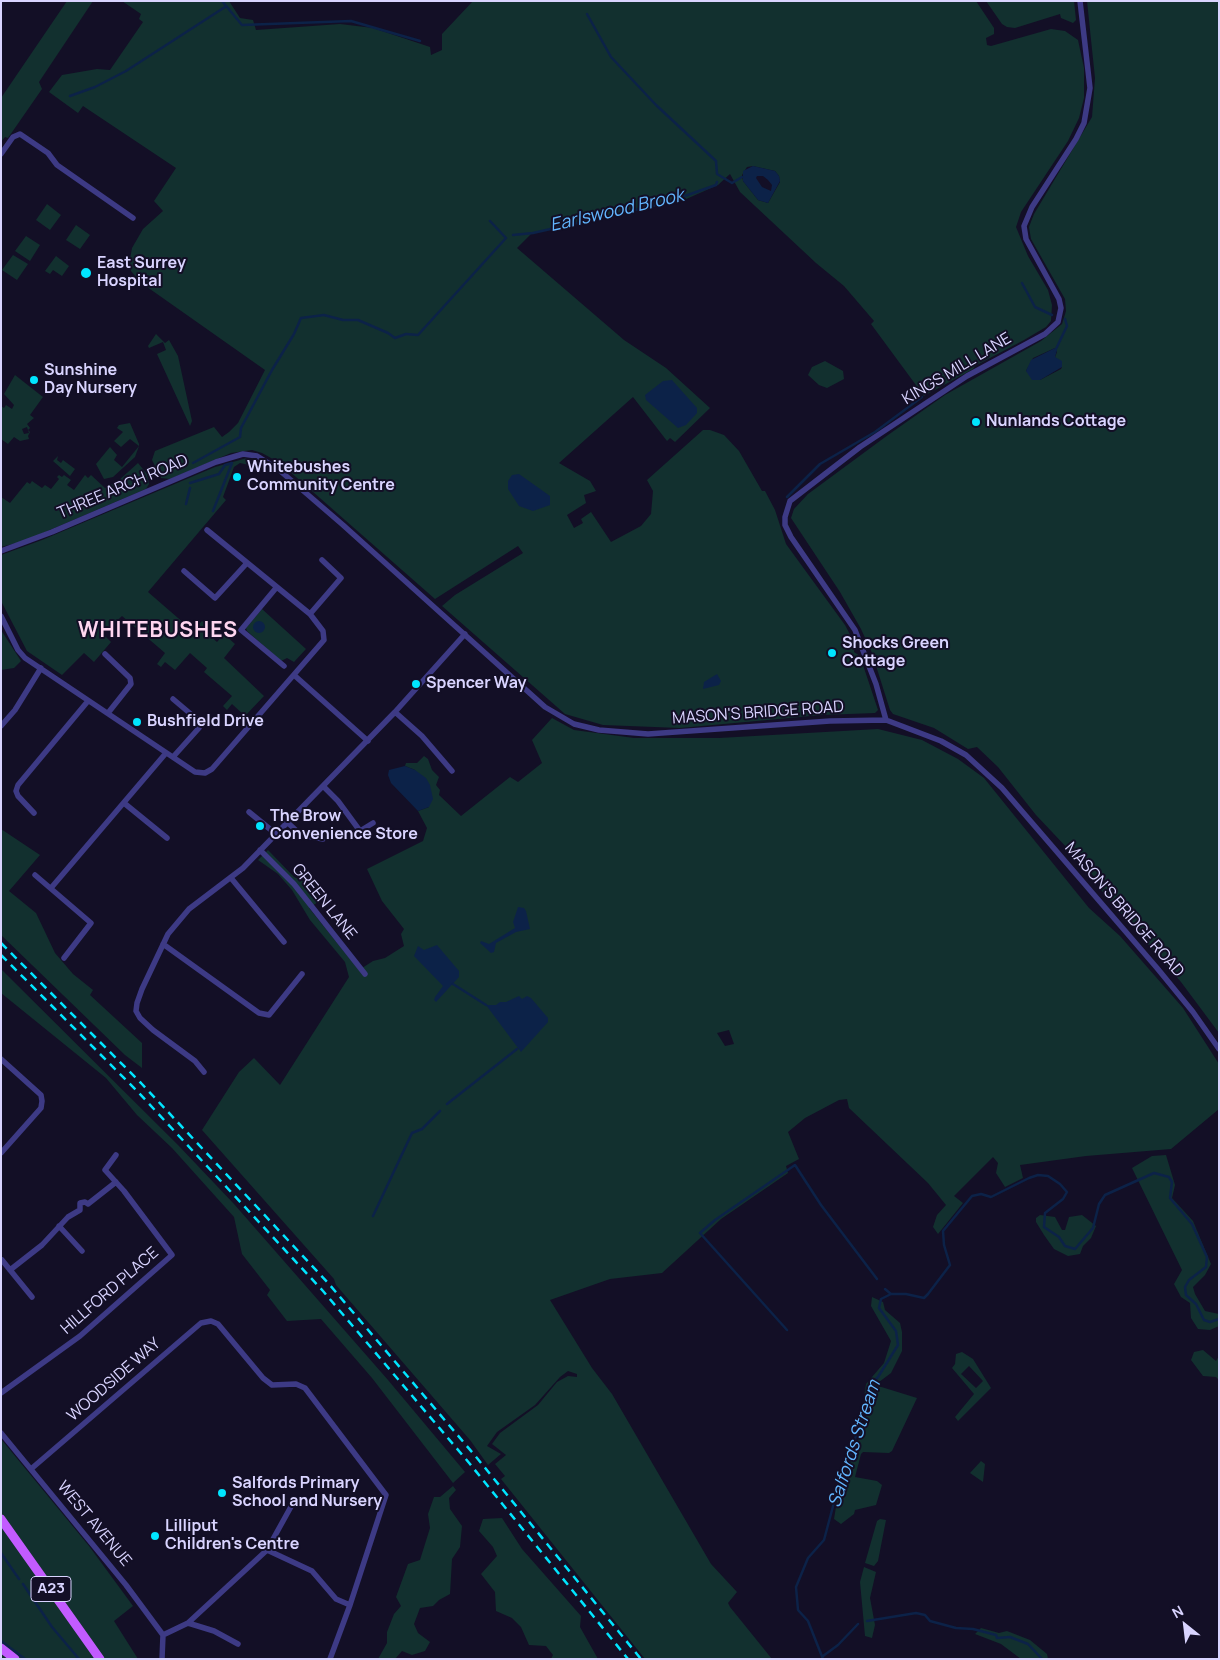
<!DOCTYPE html>
<html>
<head>
<meta charset="utf-8">
<style>
  body { margin:0 }
  #map { position:relative; width:1220px; height:1660px; overflow:hidden; background:#130f26; font-family:Manrope,sans-serif }
  canvas { display:block }
  .frame { position:absolute; inset:0; border:2px solid #d9d4ff; pointer-events:none }
  .north { position:absolute; left:1160px; top:1600px; width:50px; height:50px; -webkit-text-stroke:4px #130f26; paint-order:stroke; rotate:331deg; font-size:14px; font-weight:700; line-height:20px; text-align:center; color:#d9d4ff }
  .north::after { content:''; display:block; margin:auto; width:18px; height:22px; background:#d9d4ff; clip-path:polygon(50% 0,100% 100%,50% 72%,0 100%) }
</style>
</head>
<body>
<div id="map">
<canvas width="1220" height="1660"></canvas>
<div class="frame"></div>
<div class="north">N</div>
</div>
<script>
const context = document.querySelector('canvas').getContext('2d');
context.lineJoin = 'round';
function fill(path, color) {
  context.fillStyle = color;
  context.fill(path, 'evenodd');
}
function poly(rows) {
  const path = new Path2D();
  for (const r of rows) {
    if (r.length === 3) {
      path.moveTo(r[0] + r[2], r[1]);
      path.arc(r[0], r[1], r[2], 0, 2 * Math.PI);
      continue;
    }
    path.moveTo(r[0], r[1]);
    for (let i = 2; i < r.length; i += 2) path.lineTo(r[i], r[i + 1]);
  }
  return path;
}
function trace(path, color, width, dash) {
  context.strokeStyle = color;
  context.lineWidth = width;
  context.lineCap = dash ? 'butt' : 'round';
  context.setLineDash(dash || []);
  context.stroke(path);
}
function drawText(font, color, halo, rows, align = 'center') {
  context.font = font + ' Manrope,sans-serif';
  context.lineWidth = 4;
  context.setLineDash([]);
  context.textBaseline = 'middle';
  context.strokeStyle = halo;
  context.fillStyle = color;
  for (const [text, x, y, turn = 0] of rows) {
    context.save();
    context.translate(x, y);
    context.rotate((+turn || 0) * Math.PI / 180);
    context.textAlign = isNaN(turn) ? turn : align;
    if (halo) context.strokeText(text, 0, 0);
    context.fillText(text, 0, 0);
    context.restore();
  }
}
const green = poly([
  [67,1,93,1,39,82,42,89,8,138,5,137,1,142,1,98],
  [122,1,229,1,240,18,253,20,256,30,340,24,373,28,430,47,431,55,442,50,442,34,473,1,976,1,994,28,994,34,986,38,987,45,991,46,1051,29,1065,31,1078,40,1084,68,1084,98,1079,118,1068,141,1021,212,1016,227,1028,256,1048,290,1052,305,1051,321,1046,327,1024,340,975,366,973,369,924,396,871,324,874,321,844,286,816,263,740,192,730,174,718,185,684,200,531,234,517,248,624,340,666,368,710,408,675,442,670,438,667,441,633,397,559,463,590,481,596,491,584,495,586,503,567,515,574,528,583,523,581,519,591,512,611,542,641,526,651,514,653,491,647,480,703,430,710,430,724,435,739,451,762,491,765,491,775,510,786,544,845,625,855,644,854,652,860,656,878,710,875,713,822,715,680,728,603,725,565,714,442,606,455,595,523,553,518,546,435,599,280,463,262,453,252,450,231,453,170,479,161,478,152,460,155,451,214,427,222,437,229,432,238,423,265,370,140,282,131,271,130,259,132,248,143,229,163,211,154,201,176,168,83,106,78,113,49,92,62,75,97,69,110,70,143,22,139,19,141,14],
  [753,166,775,171,779,176,780,182,768,203,758,200,743,181,742,175,747,167],
  [986,1,1074,1,1076,20,1073,23,1061,18,1060,14,1015,28,1007,27,1002,24],
  [1087,1,1219,1,1219,1033,1181,982,1100,889,1103,886,1036,815,998,767,977,747,968,749,934,728,893,714,890,710,872,653,861,629,840,592,791,518,794,509,808,494,888,435,945,395,1041,341,1062,324,1066,311,1065,299,1031,239,1029,227,1034,214,1092,117,1095,78],
  [1055,348,1057,352,1055,357,1062,367,1061,369,1040,380,1026,371,1033,358],
  [47,204,61,215,50,230,36,220],
  [76,225,90,235,80,249,66,240],
  [26,236,40,245,30,261,15,251],
  [13,255,28,264,17,280,2,270],
  [56,256,69,266,62,276,53,270,50,274,45,271],
  [156,334,165,343,169,340,178,356,192,421,190,426,157,354,166,350,163,342,149,348,148,346],
  [825,361,843,371,844,379,827,388,819,385,808,375,812,367],
  [15,375,43,397,30,415,34,418,27,424,30,428,28,430,27,427,22,429,24,434,29,433,28,430,30,432,28,436,29,439,20,441,14,437,8,444,1,439,1,406,4,408,6,405,12,409,14,405,4,394],
  [130,423,139,444,139,446,135,457,113,477,104,479,96,464,110,447,117,455,114,460,122,467,139,446,130,439,121,447,114,441,123,432,117,428,119,425],
  [58,456,57,460,61,463,63,460,75,469,70,476,53,461],
  [247,458,249,465,240,463,234,467,223,497,226,500,148,592,193,631,202,621,206,624,202,629,217,642,224,634,235,644,224,658,264,696,245,716,232,704,227,710,223,706,232,696,204,672,207,668,190,653,175,670,165,662,161,667,157,664,165,653,122,616,103,634,111,642,94,662,84,653,62,675,27,651,1,601,1,555,42,540,215,467],
  [138,463,147,474,149,484,146,489,24,541,1,547,1,497,10,503,27,482,30,484,32,481,42,488,45,485,51,489,59,479,57,477,59,475,62,477,64,475,71,480,67,485,74,490,85,475,88,478,91,475,105,488,118,481],
  [262,609,306,649,294,662,287,658,281,661,247,631,246,628],
  [1,630,21,661,14,668,1,670],
  [552,718,574,730,634,738,719,738,878,729,922,740,958,759,984,778,1089,908,1120,936,1183,1008,1219,1064,1219,1109,1171,1149,1086,1156,1020,1165,1023,1178,1005,1187,996,1173,998,1163,993,1157,954,1196,963,1203,938,1234,933,1227,937,1215,946,1205,928,1183,849,1108,847,1099,839,1100,805,1118,788,1132,799,1159,786,1166,788,1173,721,1219,662,1273,610,1279,550,1300,592,1368,612,1394,711,1564,737,1592,728,1603,730,1607,772,1659,645,1659,501,1479,505,1476,495,1464,506,1455,492,1444,500,1433,538,1405,557,1382,568,1376,577,1377,577,1374,568,1371,560,1377,535,1405,497,1432,487,1446,501,1454,488,1465,470,1440,336,1285,334,1279,202,1130,239,1072,254,1058,280,1085,349,977,345,962,310,920,292,890,278,874,258,860,268,850,294,877,307,883,317,895,318,902,309,908,359,970,373,961,385,958,404,946,401,934,404,929,382,901,367,869,423,841,427,828,418,811,429,807,415,770,405,766,406,763,417,763,424,756,428,759,432,770,439,777,436,785,440,790,439,795,461,816,510,777,518,782,542,763,532,740],
  [729,1030,734,1044,725,1046,717,1033],
  [1,829,40,855,9,891,36,913,55,953,73,974,93,990,90,995,142,1043,142,1068,125,1055,1,935],
  [1,969,178,1145,234,1204,388,1380,465,1472,453,1483,372,1378,321,1319,287,1321,267,1295,270,1290,242,1254,234,1217,172,1148,137,1115,106,1078,1,993],
  [1166,1155,1175,1185,1172,1198,1193,1221,1211,1264,1205,1275,1193,1287,1195,1294,1205,1311,1219,1314,1219,1326,1210,1330,1198,1329,1191,1318,1190,1303,1181,1297,1174,1284,1182,1270,1132,1168,1152,1156],
  [1040,1215,1055,1217,1062,1230,1065,1230,1069,1217,1082,1215,1096,1226,1091,1238,1083,1246,1080,1254,1068,1256,1054,1249,1044,1235,1036,1222,1036,1218],
  [872,1297,883,1302,885,1310,900,1323,902,1332,902,1351,891,1373,875,1385,917,1398,892,1451,889,1453,863,1452,861,1454,855,1477,877,1481,882,1485,876,1505,855,1510,854,1514,841,1524,834,1519,837,1501,869,1407,869,1403,864,1398,866,1384,884,1363,891,1341,871,1306],
  [1203,1350,1216,1361,1219,1356,1219,1380,1216,1377,1203,1376,1191,1360,1194,1352],
  [962,1352,973,1359,991,1388,958,1421,955,1417,974,1394,952,1368,955,1364,956,1354],
  [969,1366,983,1381,976,1388,961,1374],
  [1,1439,89,1546,133,1606,114,1621,138,1659,1,1659],
  [981,1461,985,1464,983,1482,970,1473],
  [453,1486,456,1490,449,1498,450,1509,462,1526,460,1547,452,1559,450,1594,439,1600,433,1606,420,1608,414,1624,418,1633,430,1642,425,1651,412,1655,402,1651,395,1659,378,1659,387,1643,387,1632,394,1614,401,1606,396,1597,408,1564,420,1560,430,1528,428,1514,434,1497,440,1497],
  [502,1518,522,1549,581,1616,580,1627,598,1659,551,1659,553,1655,546,1646,529,1645,521,1627,512,1618,496,1611,495,1592,481,1574,497,1556,493,1547,479,1531,483,1519],
  [880,1519,886,1520,878,1561,874,1566,865,1563,877,1521],
  [864,1567,876,1572,870,1598,875,1625,872,1638,865,1636,860,1582],
  [981,1628,999,1633,1007,1631,1030,1640,1047,1654,1048,1659,1021,1659,1001,1644,975,1634]
]);
const water = poly([
  [753,166,775,171,779,176,780,181,768,203,758,200,743,181,743,171],
  [757,176,763,176,768,180,772,185,771,191,762,187,756,178],
  [1055,348,1057,350,1055,357,1062,361,1062,367,1040,380,1032,380,1026,371,1031,360],
  [672,380,697,408,697,413,686,425,678,428,646,400,645,395,663,381],
  [519,474,550,496,550,505,533,511,519,506,508,489,508,481,512,475],
  [259,627,6],
  [717,674,721,681,719,685,703,689,704,682],
  [405,766,415,770,426,778,430,785,433,799,429,807,418,811,391,783,388,775,389,770],
  [518,907,524,908,526,911,530,929,516,932,496,943,494,952,491,953,480,943,481,941,489,944,515,928,513,922],
  [437,945,459,971,459,977,436,1002,434,1000,435,997,443,986,414,956,418,946,424,950],
  [519,996,522,999,527,996,531,998,548,1018,548,1022,521,1052,486,1005,496,1005,500,1002,506,1002]
]);
const stream = poly([
  [222,1,242,25,351,21,420,41],
  [587,14,611,57,656,105,716,161,717,174,732,183,742,177],
  [70,96,95,87,126,71,225,7],
  [513,235,533,233,665,203,716,185,717,182],
  [1022,283,1035,307,1052,315],
  [1055,351,1067,326,1065,319],
  [193,463,240,437,241,428,272,370,294,334,301,318,324,315,343,320,358,320,388,333,395,338,406,334,418,335,506,238,490,221],
  [190,483,219,474,225,465,232,463,213,511],
  [787,497,820,464,875,432,922,397],
  [186,504,190,488],
  [453,984,486,1005],
  [447,1104,517,1049],
  [373,1216,412,1133,422,1129,440,1111],
  [885,1289,891,1294],
  [787,1330,700,1233,715,1220,795,1165,821,1205,877,1279],
  [1,1553,19,1579],
  [23,1584,52,1627,79,1659],
  [867,1621,916,1613,925,1615,930,1621,956,1628,973,1629,996,1635,997,1638,1010,1637,1028,1644,1042,1659],
  [1,1641,25,1659],
  [823,1656,838,1645,858,1624],
  [823,1659,808,1621,798,1610,796,1587,808,1558,824,1540,840,1480,849,1460,871,1384,878,1377,898,1345,896,1331,879,1308,881,1299,891,1294,906,1294,924,1298,928,1294,950,1265,944,1245,943,1231,972,1196,981,1194,991,1197,1029,1178,1038,1175,1048,1176,1060,1184,1067,1192,1063,1199,1045,1213,1044,1227,1059,1237,1065,1246,1075,1249,1093,1228,1099,1204,1105,1195,1154,1173,1169,1177,1172,1182,1170,1198,1192,1224,1207,1257,1206,1267,1189,1280,1185,1287,1186,1295,1196,1304,1204,1320,1210,1322,1219,1319]
]);
const minor = poly([
  [1,154,13,137,20,134,48,153,57,165,133,218],
  [1,551,52,532,216,462,243,454,257,456,278,469,343,525,545,707,574,724,599,730,648,734,830,721,886,720,941,741,966,755,1002,788,1157,968,1193,1012,1219,1049],
  [184,571,215,598,247,563],
  [276,588,241,630,284,666],
  [310,614,341,578,322,560],
  [1,616,18,650,25,658,195,772,205,773,212,769,324,640,323,631,310,614,207,530],
  [105,654,130,678,131,684,108,713],
  [294,675,368,741],
  [173,699,199,721,199,728,173,757],
  [395,712,422,736,452,771],
  [886,720,876,684,855,630,791,537,785,525,785,517,790,501,860,447,967,376,1045,334,1058,322,1061,308,1059,299,1026,239,1024,226,1032,207,1076,139,1084,123,1090,88,1080,1],
  [1,726,15,710,41,668],
  [323,786,338,801,360,831,373,823],
  [124,803,167,838],
  [249,812,276,834],
  [34,813,18,796,16,791,18,785,88,701],
  [287,822,301,835,323,839],
  [260,850,294,884,365,974],
  [35,875,91,923,64,958],
  [231,878,284,942],
  [51,888,166,753],
  [163,944,259,1013,269,1015,302,974],
  [1,1059,41,1095,42,1101,41,1108,1,1153],
  [204,1072,195,1061,153,1030,140,1018,136,1011,137,1003,142,989,168,934,189,909,243,868,395,712,465,634],
  [59,1226,82,1251],
  [2,1260,32,1297],
  [10,1270,42,1245,68,1217,80,1210,80,1203,85,1202,88,1204,116,1182],
  [1,1393,80,1336,172,1255,124,1191,105,1170,116,1155],
  [1,1433,126,1585,163,1635],
  [31,1469,201,1323,211,1321,218,1324,263,1378,272,1385,296,1384,305,1388,386,1495,350,1605,330,1659],
  [267,1550,312,1571,336,1599,350,1605],
  [188,1623,214,1631,238,1644],
  [163,1635,188,1623,267,1550,293,1503],
  [162,1659,163,1635]
]);
const primary = poly([
  [1,1519,100,1659],
  [1,1648,15,1659]
]);
const rail = poly([
  [1,943,141,1083,329,1284,477,1458,641,1659],
  [1,955,139,1093,323,1291,470,1464,628,1659]
]);
const markers = [
  [86,273,6,"#00e5ff"],
  [34,380,5,"#00e5ff"],
  [976,422,5,"#00e5ff"],
  [237,477,5,"#00e5ff"],
  [832,653,5,"#00e5ff"],
  [416,684,5,"#00e5ff"],
  [137,722,5,"#00e5ff"],
  [260,826,5,"#00e5ff"],
  [222,1493,5,"#00e5ff"],
  [155,1536,5,"#00e5ff"]
];
const shields = [
  [51,1589,40]
];
const shieldNames = [
  ["A23",51,1589]
];
const poiNames = [
  ["East Surrey",97,264],
  ["Hospital",97,282],
  ["Sunshine",44,371],
  ["Day Nursery",44,389],
  ["Nunlands Cottage",986,422],
  ["Whitebushes",247,468],
  ["Community Centre",247,486],
  ["Shocks Green",842,644],
  ["Cottage",842,662],
  ["Spencer Way",426,684],
  ["Bushfield Drive",147,722],
  ["The Brow",270,817],
  ["Convenience Store",270,835],
  ["Salfords Primary",232,1484],
  ["School and Nursery",232,1502],
  ["Lilliput",165,1527],
  ["Children's Centre",165,1545]
];
const streetNames = [
  ["KINGS MILL LANE",957,369,-31],
  ["THREE ARCH ROAD",123,487,-23],
  ["MASON'S BRIDGE ROAD",758,713,-4],
  ["GREEN LANE",324,902,51],
  ["MASON'S BRIDGE ROAD",1124,910,49],
  ["HILLFORD PLACE",110,1291,-41],
  ["WOODSIDE WAY",114,1380,-41],
  ["WEST AVENUE",94,1524,50]
];
const waterNames = [
  ["Earlswood Brook",617,211,-13],
  ["Salfords Stream",855,1444,-72]
];
const districtNames = [
  ["WHITEBUSHES",158,631]
];
fill(green, '#12302f');
fill(water, '#0c2248');
trace(stream, '#0c2248', 2.5);
trace(minor, '#3d3a85', 5.5);
trace(primary, '#c25bff', 9);
trace(rail, '#00e5ff', 2.5, [8, 6]);
for (const [x, y, r, color] of markers) {
  const dot = new Path2D();
  dot.arc(x, y, r, 0, 2 * Math.PI);
  context.fillStyle = color;
  context.fill(dot);
  trace(dot, '#130f26', 2);
}
for (const [x, y, w] of shields) {
  const box = new Path2D();
  box.roundRect(x - w / 2, y - 12.5, w, 25, 4);
  context.fillStyle = '#130f26';
  context.fill(box);
  trace(box, '#d9d4ff', 1);
}
drawText('bold 15px', '#d9d4ff', null, shieldNames);
drawText('bold 16px', '#d9d4ff', '#130f26', poiNames, 'left');
drawText('16px', '#d9d4ff', '#130f26', streetNames);
drawText('italic 18px', '#62b6ff', '#130f26', waterNames);
context.letterSpacing = '1px';
drawText('bold 21px', '#ffd6f0', '#130f26', districtNames);
context.letterSpacing = '0px';
</script>
</body>
</html>
